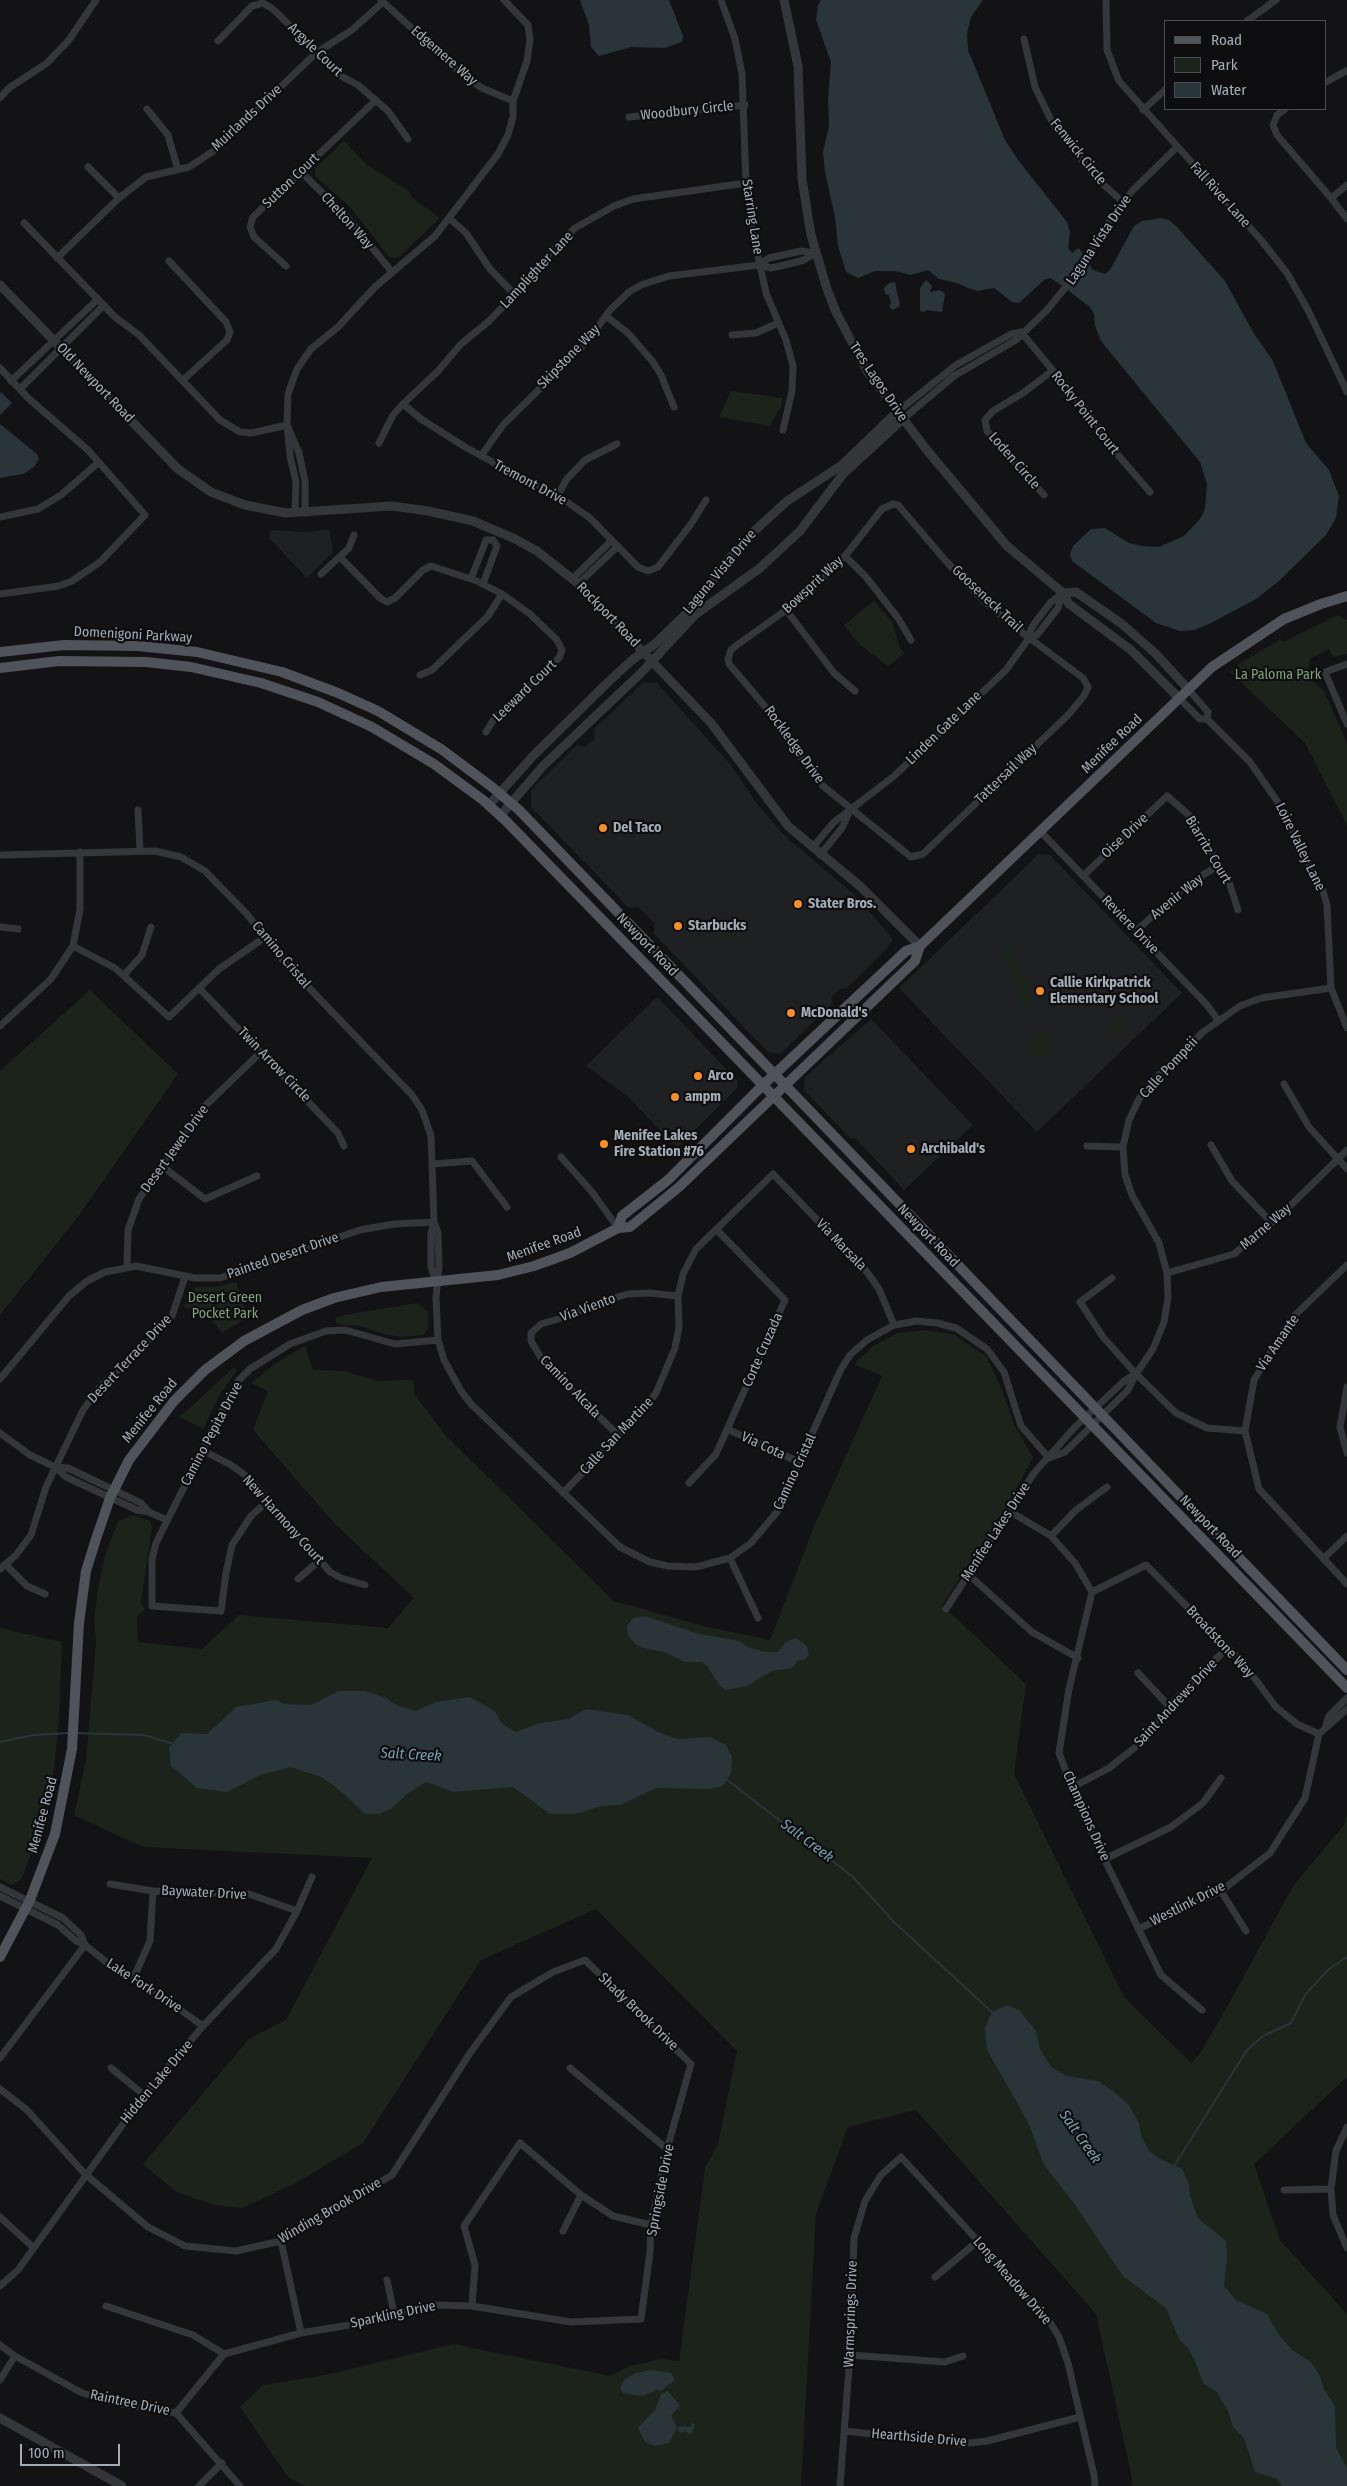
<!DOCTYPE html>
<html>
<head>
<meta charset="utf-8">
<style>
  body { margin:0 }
  #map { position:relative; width:1347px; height:2486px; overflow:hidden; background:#131315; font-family:"Fira Sans Condensed",sans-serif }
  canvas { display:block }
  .legend { position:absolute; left:1164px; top:20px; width:162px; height:90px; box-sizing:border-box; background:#0e0e10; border:1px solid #4a4e52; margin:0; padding:6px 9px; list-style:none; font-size:15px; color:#a4adb6 }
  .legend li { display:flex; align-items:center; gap:10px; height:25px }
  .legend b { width:25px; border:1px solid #4a4e52 }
  .scale { position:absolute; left:20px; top:2444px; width:100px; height:22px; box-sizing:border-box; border:2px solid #a4adb6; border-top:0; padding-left:6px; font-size:15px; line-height:18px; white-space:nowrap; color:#a4adb6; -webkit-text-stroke:4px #0e0e10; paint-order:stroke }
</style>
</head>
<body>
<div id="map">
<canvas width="1347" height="2486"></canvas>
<ul class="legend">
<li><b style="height:6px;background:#505359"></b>Road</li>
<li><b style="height:14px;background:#1b231b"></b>Park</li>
<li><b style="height:14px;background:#293539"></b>Water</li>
</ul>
<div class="scale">100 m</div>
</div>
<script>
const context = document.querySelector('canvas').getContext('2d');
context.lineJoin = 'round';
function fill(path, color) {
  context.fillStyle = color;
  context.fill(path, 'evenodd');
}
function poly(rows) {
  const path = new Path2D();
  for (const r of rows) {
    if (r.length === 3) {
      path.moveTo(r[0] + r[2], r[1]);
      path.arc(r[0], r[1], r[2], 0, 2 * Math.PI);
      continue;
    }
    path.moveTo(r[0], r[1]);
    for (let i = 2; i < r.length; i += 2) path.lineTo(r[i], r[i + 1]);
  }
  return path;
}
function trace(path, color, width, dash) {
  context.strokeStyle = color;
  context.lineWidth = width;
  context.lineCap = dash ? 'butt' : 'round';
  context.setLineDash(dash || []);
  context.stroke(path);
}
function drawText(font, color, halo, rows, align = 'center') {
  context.font = font + ' "Fira Sans Condensed",sans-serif';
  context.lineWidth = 4.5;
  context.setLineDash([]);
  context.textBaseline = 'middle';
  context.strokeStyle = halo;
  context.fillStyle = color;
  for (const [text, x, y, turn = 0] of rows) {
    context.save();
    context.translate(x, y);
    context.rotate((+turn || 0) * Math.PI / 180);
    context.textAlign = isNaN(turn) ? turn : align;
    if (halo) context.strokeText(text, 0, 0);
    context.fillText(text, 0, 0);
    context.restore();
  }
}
const built = poly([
  [329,529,333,552,307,578,269,538,270,530,309,532],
  [644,682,657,683,730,764,757,804,786,837,856,896,893,939,888,947,847,988,840,989,831,998,833,1003,780,1054,768,1052,654,934,654,923,638,907,629,908,531,807,531,790,577,745,585,747,595,739,594,729],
  [1039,854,1050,855,1182,993,1037,1132,899,988],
  [657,997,738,1081,737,1088,677,1148,627,1096,586,1066],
  [871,1019,973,1125,904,1190,856,1139,850,1138,804,1090,805,1077]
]);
const green = poly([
  [344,141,366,164,410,192,411,197,440,218,398,258,389,257,351,208,315,176,315,168],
  [731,391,783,398,781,407,770,426,719,417],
  [874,601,892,622,900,648,905,653,888,666,860,645,844,625],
  [1338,615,1347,620,1347,654,1333,657,1329,649,1311,658,1307,671,1311,680,1324,691,1347,743,1347,825,1305,743,1230,672,1240,663,1281,639,1283,642],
  [1012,947,1036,1001,1024,1006,1001,952],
  [90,990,178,1074,77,1218,0,1315,0,1071],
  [1117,1014,1128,1023,1127,1031,1121,1036,1115,1035,1110,1028,1110,1018],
  [1040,1046,13],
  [236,1282,248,1317,222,1333,209,1317,184,1307,190,1291,196,1287,216,1287],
  [417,1303,428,1312,428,1329,423,1335,401,1337,384,1334,359,1326,337,1324,335,1318,344,1315],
  [928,1330,955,1335,987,1357,1002,1390,1014,1424,1033,1457,1001,1518,942,1605,1026,1684,1014,1774,1124,1997,1191,2063,1199,2055,1227,2007,1293,1886,1344,1825,1347,1815,1347,2077,1254,2164,1280,2240,1347,2314,1347,2486,1132,2486,1132,2478,1096,2314,916,2110,848,2127,816,2214,801,2486,305,2486,288,2477,240,2407,263,2385,330,2374,453,2344,611,2376,629,2366,662,2359,679,2361,705,2168,718,2144,737,2051,596,1909,481,1960,363,2143,294,2184,242,2208,213,2205,175,2191,143,2164,249,2039,286,2020,372,1858,143,1847,74,1815,86,1760,96,1643,94,1620,98,1589,106,1552,118,1521,132,1515,150,1521,152,1528,141,1601,145,1610,137,1616,138,1642,202,1649,239,1615,388,1628,414,1598,335,1524,253,1430,268,1391,251,1383,276,1363,305,1346,313,1370,345,1371,378,1381,413,1380,415,1395,445,1435,614,1601,704,1626,770,1640,815,1524,882,1376,854,1364,873,1346,897,1333],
  [234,1367,237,1370,220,1394,203,1429,180,1417],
  [0,1628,62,1642,59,1721,54,1769,41,1826,21,1880,11,1885,0,1879]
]);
const water = poly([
  [580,0,669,0,683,36,682,42,664,48,631,47,599,56,591,47,589,25],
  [821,0,983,0,971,17,967,34,968,50,1005,140,1018,160,1067,222,1070,232,1068,248,1072,253,1079,248,1093,270,1105,274,1110,270,1134,226,1142,221,1161,218,1169,220,1177,227,1225,281,1253,332,1273,361,1306,443,1329,470,1339,496,1336,518,1326,535,1279,581,1256,599,1209,624,1194,630,1180,631,1156,623,1072,561,1070,554,1073,546,1091,529,1105,528,1129,543,1142,546,1159,547,1184,536,1200,519,1205,509,1207,484,1200,462,1101,341,1095,326,1094,314,1090,307,1057,282,1050,278,1044,280,1019,303,1012,302,994,288,978,291,968,288,957,283,939,279,928,270,911,275,895,271,875,271,858,278,846,272,838,246,835,217,825,172,823,152,829,126,828,99,831,62,816,20,818,5],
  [926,280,932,286,930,292,940,290,945,294,942,312,926,310,925,312,920,311,920,288],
  [895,282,900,306,892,310,889,306,891,303,889,295,885,294,884,288,889,283],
  [1,392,12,403,0,415,0,393],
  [0,424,37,454,39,459,34,467,23,474,0,478],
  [645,1616,699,1634,739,1641,750,1648,764,1652,778,1652,786,1642,796,1638,807,1646,809,1655,804,1660,798,1660,792,1668,772,1671,747,1686,726,1690,720,1686,707,1666,702,1662,684,1662,665,1652,643,1648,635,1644,628,1635,627,1626,633,1618],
  [338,1691,365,1691,386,1698,398,1706,416,1711,436,1702,470,1697,496,1712,501,1723,516,1732,540,1723,569,1719,586,1709,628,1715,658,1732,677,1739,710,1737,726,1745,732,1757,731,1774,722,1786,711,1789,656,1788,621,1805,602,1806,575,1814,550,1814,513,1787,454,1792,426,1782,408,1793,392,1808,380,1814,365,1814,337,1788,321,1777,291,1767,260,1775,227,1792,197,1788,171,1766,169,1748,181,1733,207,1734,236,1707,276,1700,284,1704,311,1705],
  [1007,2005,1019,2010,1036,2031,1040,2049,1051,2067,1067,2076,1098,2081,1113,2091,1128,2104,1139,2123,1141,2136,1150,2152,1162,2160,1182,2169,1189,2184,1190,2196,1198,2218,1226,2241,1227,2257,1224,2286,1236,2300,1267,2314,1279,2335,1292,2350,1312,2363,1320,2376,1324,2389,1335,2406,1336,2448,1347,2468,1347,2486,1282,2486,1277,2479,1255,2472,1244,2438,1233,2427,1228,2411,1217,2392,1203,2383,1194,2359,1188,2348,1179,2339,1166,2308,1123,2276,1073,2202,1044,2165,1028,2122,987,2050,985,2028,992,2012],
  [650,2370,671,2373,675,2380,661,2391,657,2390,642,2396,623,2393,620,2388,624,2380,634,2374],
  [668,2391,680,2406,671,2415,677,2428,669,2443,655,2446,645,2442,638,2428,655,2410,661,2394],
  [691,2423,695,2425,692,2433,689,2434,686,2431,681,2433,677,2430,679,2426,691,2427]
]);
const stream = poly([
  [75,1733,143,1735,174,1744],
  [0,1742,34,1735,68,1733],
  [726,1779,853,1877,895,1923,993,2013],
  [1174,2166,1247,2050,1263,2036,1291,2023,1305,1995,1329,1969,1347,1957]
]);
const minor = poly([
  [381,0,463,75,482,88,513,101],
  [721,0,735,39,742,74,746,183,753,233,766,293,786,340,793,366,792,391,783,430],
  [1106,0,1107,50,1119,81,1261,240,1287,273,1309,312,1347,392],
  [1247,21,1276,0],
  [1024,39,1035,87,1053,124,1096,178,1123,202],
  [218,41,252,6,263,3,273,9,341,76,358,85,388,111,408,139],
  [1326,82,1346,71],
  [0,98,9,88,47,63,69,40,96,0],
  [147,109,168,135,178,170],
  [1285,109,1277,115,1273,125,1277,135,1331,198,1347,219],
  [1143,110,1166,89],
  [629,117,745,105],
  [88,167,119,198],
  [300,171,348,218,392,272],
  [1331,198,1347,185],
  [449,218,466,233,490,269,515,295],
  [24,223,115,317,139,335,220,420,240,432,252,433,287,425,288,394,297,369,311,349,338,327,375,287,435,236,498,154,508,135,513,117,513,101,527,61,530,40,528,25,504,0],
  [57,258,119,198,146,177,189,167,215,150,316,53,352,30,383,2],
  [169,261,226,322,230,332,227,340,183,380],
  [759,265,771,268,781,266,804,260,815,253],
  [286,266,254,237,250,227,253,217,376,100],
  [606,316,628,333,653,362,661,375,674,407],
  [1021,332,1089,414,1118,455,1150,492],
  [732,335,756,333,778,323],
  [0,368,28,398,88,450,145,515,100,562,72,581,59,586,0,594],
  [11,381,98,299],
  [20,389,104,305],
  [403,404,421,419,465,447,567,502,590,518,638,567,648,571,658,567,691,524,706,500],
  [897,412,956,365,1011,334,1021,332],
  [903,419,954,376,1016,340,1047,310,1079,271,1103,230,1132,191,1177,147],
  [379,443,393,415,403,404,438,371,460,345,489,321,526,283,546,257,575,228,614,206,633,199,746,183],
  [481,456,503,425,587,342,610,310,629,292,641,285,669,276,759,265,769,258,801,251,815,253],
  [1044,495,987,431,985,420,993,411,1023,393,1052,371],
  [557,497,566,480,585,460,617,444],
  [893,504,898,505,945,560,978,595,1012,625,1083,678,1088,687,1084,696,1068,715,923,854,911,857,823,786,804,762,769,711,729,664,728,659,731,650,737,645,803,598,845,556,882,509,893,504],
  [295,513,296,482,290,456,287,425,299,453,305,481,305,513],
  [0,517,38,509,61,495,99,462],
  [845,556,866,577,898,618,911,640],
  [340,557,380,598,387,602,395,598,423,570,431,566,477,581,502,594,530,614,557,640,562,650,559,658,494,719,486,732],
  [321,574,349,548,354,535],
  [471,579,486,540,493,540],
  [572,579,612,540],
  [483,584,497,546,493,540],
  [578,584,618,546],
  [787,611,834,673,855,691],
  [1029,638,1037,635,1058,608,1062,594],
  [1347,664,1325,672,1347,724],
  [420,675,432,670,488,616,502,594],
  [1188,689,1208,712,1207,719],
  [1179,698,1200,719,1207,719,1250,762,1277,801,1323,891,1327,905,1331,988,1347,1028],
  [138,810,140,850],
  [1041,832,1207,1005,1218,1020],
  [812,848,834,822,893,777,1006,670,1029,638,1031,629,1037,620,1051,602,1063,593],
  [0,855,155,851,181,857,205,871,246,913,287,965,412,1095,422,1110,431,1136,434,1222,431,1233,431,1267,436,1282],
  [820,855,842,828,849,812],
  [1083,876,1167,796,1191,817,1229,882,1238,910],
  [0,927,18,929],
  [1136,931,1187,885,1219,865],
  [73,946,115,968,169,1017,219,969,264,938],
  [124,975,142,955,151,927],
  [199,988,338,1133,344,1146],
  [0,1026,51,979,73,946,80,909,80,852],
  [1284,1084,1309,1127,1347,1169],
  [1211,1145,1232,1181,1272,1223],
  [1087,1146,1123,1147],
  [561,1157,592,1192,618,1228],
  [432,1164,472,1161,507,1207],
  [162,1166,205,1199,257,1176],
  [434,1222,438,1233,439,1266,436,1298,438,1340,444,1360,461,1391,471,1404,620,1547,650,1562,668,1566,696,1567,730,1558,751,1543,777,1512,841,1369,850,1355,867,1340,894,1325,917,1321,937,1323,956,1328,987,1349,1004,1372,1021,1426,1049,1458],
  [1347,1265,1290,1320,1254,1380,1245,1431,1259,1489,1347,1584],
  [127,1267,128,1230,139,1199,205,1106,261,1052],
  [1167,1273,1234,1254,1291,1205,1347,1150],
  [1112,1278,1080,1302,1103,1337,1136,1374,1176,1413,1207,1428,1245,1431],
  [0,1379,69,1296,87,1281,105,1272,136,1266,195,1278,220,1278,360,1230,394,1224,434,1222],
  [1347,1387,1340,1427,1347,1453],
  [727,1429,799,1462],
  [0,1433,30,1455,55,1467,66,1477,137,1510,149,1512,167,1520],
  [619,1436,544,1363,531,1341,531,1333,541,1324,562,1318,610,1299,628,1294,649,1293,678,1296],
  [202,1450,231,1465,249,1478,330,1572,341,1578,365,1585],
  [1049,1458,1065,1452,1128,1390,1136,1374,1153,1349,1164,1322,1168,1298,1167,1273,1159,1243,1132,1195,1125,1175,1123,1147,1129,1120,1139,1099,1152,1082,1203,1032,1240,1006,1261,998,1331,988],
  [55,1467,68,1468,141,1503,149,1512],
  [689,1483,716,1454,785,1300,716,1229],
  [563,1493,644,1409,656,1393,675,1348,679,1327,678,1296,683,1274,696,1249,773,1174,867,1272,879,1289,894,1325],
  [269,1500,251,1516,232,1545,226,1573,221,1611,152,1606,152,1559,156,1543,230,1395,239,1380,250,1369,290,1344,326,1331,345,1330,395,1344,438,1340],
  [1011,1512,1051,1536,1075,1563,1092,1592,1069,1689,1059,1753,1081,1811,1161,1975,1202,2010],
  [1051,1536,1076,1510,1107,1487],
  [730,1558,758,1618],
  [1324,1558,1347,1536],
  [6,1565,27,1586,45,1594],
  [0,1569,16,1555,31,1535,46,1487,83,1410,100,1387,160,1330,172,1316,185,1277],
  [969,1575,1032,1632,1078,1658],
  [298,1579,319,1561],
  [1092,1592,1146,1565,1244,1664,1276,1707,1297,1724,1319,1734],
  [946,1609,1034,1473,1075,1427,1123,1382,1135,1374],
  [1138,1673,1169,1706],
  [1325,1728,1329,1716,1347,1698],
  [1071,1788,1109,1768,1147,1738,1169,1706,1228,1647],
  [1105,1859,1171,1827,1203,1803,1221,1778],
  [110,1884,153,1891,249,1894,297,1911],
  [0,1887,63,1918,81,1935,85,1945],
  [1221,1891,1246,1931],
  [0,1896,58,1925,76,1941,85,1945,110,1965,134,1977,203,2026],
  [1138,1929,1221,1891,1270,1853,1305,1798,1319,1734,1347,1709],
  [134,1977,150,1941,153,1891],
  [0,2058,85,1945],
  [111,2068,144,2095],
  [570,2068,667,2149],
  [0,2089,27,2110,85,2174,148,2227,185,2246,236,2251,281,2241,392,2175,470,2053,511,1997,553,1972,585,1960,691,2064,667,2149,651,2225,650,2252,641,2319,571,2322,472,2306,435,2305,394,2313,349,2325,301,2333,224,2354,176,2413],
  [1347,2127,1336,2151,1331,2189,1333,2215,1347,2248],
  [1284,2190,1331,2189],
  [0,2217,34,2248],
  [563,2231,581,2195],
  [281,2241,301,2333],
  [935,2277,978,2241],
  [387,2280,394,2313],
  [0,2286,18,2270,144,2095,203,2026,276,1949,297,1911,312,1877],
  [106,2306,193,2335,224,2354],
  [472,2306,475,2265,464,2226,520,2143,581,2195,613,2216,651,2225],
  [0,2345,15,2356,82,2393,121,2404,176,2413,240,2486],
  [850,2355,945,2362,963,2356],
  [0,2380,15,2356],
  [845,2431,960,2444,987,2441,1080,2417],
  [199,2486,222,2463],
  [840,2486,850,2355,854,2238,865,2201,881,2175,901,2157,978,2241,1051,2324,1059,2337,1068,2363,1094,2475,1095,2486]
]);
const tertiary = poly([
  [784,0,798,66,802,179,811,235,827,289,836,312,867,371,926,449,1007,546,1063,593,1069,604,1131,650,1179,698],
  [0,285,178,469,211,492,245,505,286,513,392,506,428,511,473,521,513,538,537,551,575,581,711,723,788,826,861,887,920,946],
  [1063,593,1076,592,1122,624,1156,654,1188,689],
  [489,805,533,756,605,685,632,660,655,644,694,606,727,561,749,536,787,501,842,465,897,412],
  [500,816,543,766,641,673,696,614,760,568,800,531,843,474,903,419],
  [0,2418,122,2486]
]);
const primary = poly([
  [0,652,64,645,138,646,197,652,282,672,338,693,378,711,441,749,492,787,519,810,785,1085,1347,1670],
  [0,668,59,661,146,662,191,667,261,683,318,702,372,727,434,764,483,800,506,821,692,1012,1347,1688],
  [618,1228,622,1216,668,1180,763,1085,906,951,920,946,1212,667,1284,619,1321,604,1347,596],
  [0,1957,30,1900,55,1834,72,1749,79,1623,86,1571,96,1539,110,1498,129,1460,174,1401,205,1370,244,1341,302,1310,334,1298,381,1287,498,1275,534,1266,570,1253,618,1228,630,1227,679,1187,915,961,920,946]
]);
const markers = [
  [603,828,5,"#f58e2b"],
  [798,904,5,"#f58e2b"],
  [678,926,5,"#f58e2b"],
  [1040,991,5,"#f58e2b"],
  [791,1013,5,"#f58e2b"],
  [698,1076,5,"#f58e2b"],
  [675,1097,5,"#f58e2b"],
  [604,1144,5,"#f58e2b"],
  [911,1149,5,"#f58e2b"]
];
const streetNames = [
  ["Argyle Court",315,50,44],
  ["Edgemere Way",444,56,41],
  ["Woodbury Circle",687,111,-6],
  ["Muirlands Drive",247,118,-43],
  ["Fenwick Circle",1078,152,51],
  ["Sutton Court",291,181,-44],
  ["Fall River Lane",1220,195,48],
  ["Starring Lane",752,217,81],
  ["Chelton Way",347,221,48],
  ["Laguna Vista Drive",1099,240,-56],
  ["Lamplighter Lane",537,270,-47],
  ["Skipstone Way",569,357,-46],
  ["Tres Lagos Drive",878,382,56],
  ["Old Newport Road",95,383,46],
  ["Rocky Point Court",1085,413,52],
  ["Loden Circle",1014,461,49],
  ["Tremont Drive",530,483,28],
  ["Laguna Vista Drive",720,572,-50],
  ["Bowsprit Way",813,585,-43],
  ["Gooseneck Trail",987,599,43],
  ["Rockport Road",608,615,46],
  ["Domenigoni Parkway",133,635,3],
  ["Leeward Court",525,691,-44],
  ["Linden Gate Lane",944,728,-44],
  ["Menifee Road",1112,744,-44],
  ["Rockledge Drive",794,745,54],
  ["Tattersail Way",1006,774,-44],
  ["Oise Drive",1125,836,-43],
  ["Loire Valley Lane",1300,847,64],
  ["Biarritz Court",1208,850,59],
  ["Avenir Way",1177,897,-39],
  ["Reviere Drive",1130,925,46],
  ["Newport Road",647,945,46],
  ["Camino Cristal",281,955,50],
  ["Twin Arrow Circle",274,1065,46],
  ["Calle Pompeii",1169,1068,-47],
  ["Desert Jewel Drive",175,1149,-54],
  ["Marne Way",1266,1227,-41],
  ["Newport Road",928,1236,46],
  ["Menifee Road",544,1245,-20],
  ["Via Marsala",841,1245,46],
  ["Painted Desert Drive",283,1256,-19],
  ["Via Viento",588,1308,-20],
  ["Via Amante",1278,1343,-56],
  ["Corte Cruzada",763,1350,-66],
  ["Desert Terrace Drive",130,1359,-47],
  ["Camino Alcala",570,1387,46],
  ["Menifee Road",150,1411,-51],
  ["Camino Pepita Drive",212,1434,-62],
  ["Calle San Martine",617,1436,-47],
  ["Via Cota",763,1446,25],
  ["Camino Cristal",795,1472,-65],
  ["New Harmony Court",283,1520,48],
  ["Newport Road",1210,1527,46],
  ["Menifee Lakes Drive",996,1532,-57],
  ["Broadstone Way",1220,1642,47],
  ["Saint Andrews Drive",1176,1703,-47],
  ["Menifee Road",43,1815,-75],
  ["Champions Drive",1086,1816,66],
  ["Baywater Drive",204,1893,3],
  ["Westlink Drive",1188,1904,-27],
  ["Lake Fork Drive",144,1986,33],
  ["Shady Brook Drive",638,2012,44],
  ["Hidden Lake Drive",157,2082,-50],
  ["Springside Drive",661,2190,-79],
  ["Winding Brook Drive",330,2211,-30],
  ["Long Meadow Drive",1012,2281,49],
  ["Warmsprings Drive",851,2314,-88],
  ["Sparkling Drive",393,2315,-12],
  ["Raintree Drive",130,2403,12],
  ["Hearthside Drive",919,2438,5]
];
const parkNames = [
  ["La Paloma Park",1278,675],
  ["Desert Green",225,1298],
  ["Pocket Park",225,1314]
];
const poiNames = [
  ["Del Taco",613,828],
  ["Stater Bros.",808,904],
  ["Starbucks",688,926],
  ["Callie Kirkpatrick",1050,983],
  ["Elementary School",1050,999],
  ["McDonald's",801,1013],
  ["Arco",708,1076],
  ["ampm",685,1097],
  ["Menifee Lakes",614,1136],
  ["Fire Station #76",614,1152],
  ["Archibald's",921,1149]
];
const waterNames = [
  ["Salt Creek",411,1755,3],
  ["Salt Creek",807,1841,37],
  ["Salt Creek",1080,2137,55]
];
fill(built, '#1f2022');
fill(green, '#1b231b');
fill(water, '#293539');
trace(stream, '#293539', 2);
trace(minor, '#34363a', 7);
trace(tertiary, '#34363a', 9);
trace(primary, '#505359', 10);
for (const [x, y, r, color] of markers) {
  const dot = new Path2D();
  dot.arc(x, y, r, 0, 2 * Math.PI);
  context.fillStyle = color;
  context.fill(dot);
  trace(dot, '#0e0e10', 2);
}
drawText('14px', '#a4adb6', '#0e0e10', streetNames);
drawText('14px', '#7fa17b', '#0e0e10', parkNames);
drawText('bold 14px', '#a4adb6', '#0e0e10', poiNames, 'left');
drawText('italic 15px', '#7aa1b2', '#0e0e10', waterNames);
</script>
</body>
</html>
